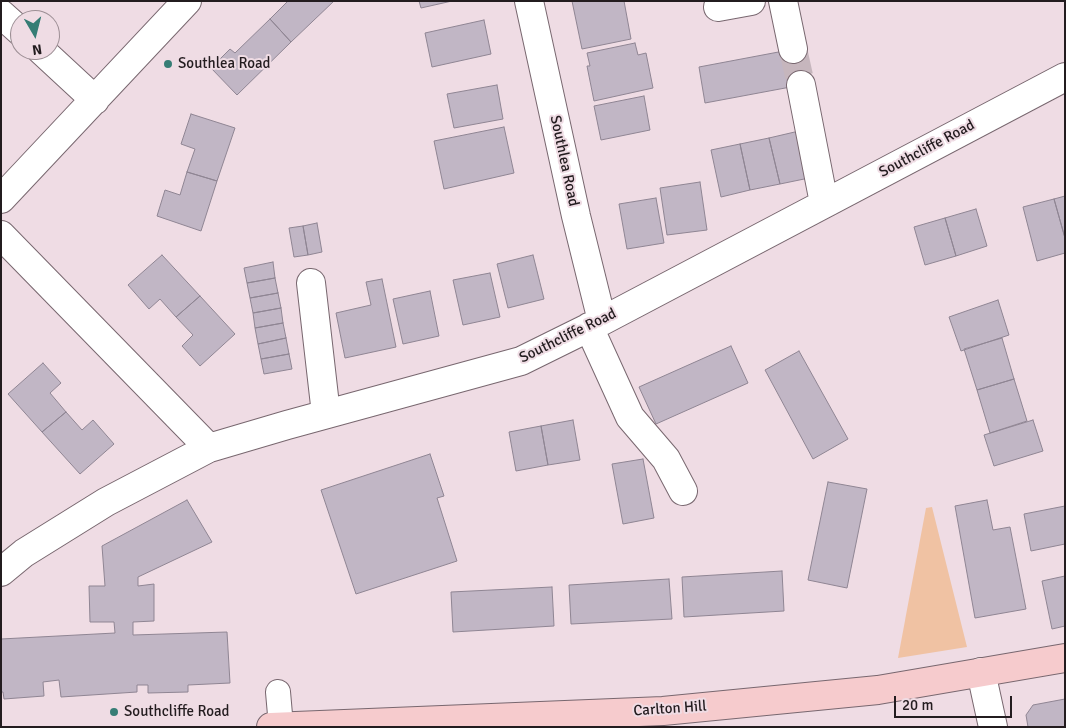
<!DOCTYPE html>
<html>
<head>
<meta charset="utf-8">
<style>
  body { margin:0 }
  #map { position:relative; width:1066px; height:728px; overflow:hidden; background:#efdce4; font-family:Signika,sans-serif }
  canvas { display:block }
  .frame { position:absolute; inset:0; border:2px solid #231c1f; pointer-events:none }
  .north { position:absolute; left:10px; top:10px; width:50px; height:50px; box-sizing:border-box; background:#efdce4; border:1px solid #9d8f95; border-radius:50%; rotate:172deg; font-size:14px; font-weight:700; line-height:20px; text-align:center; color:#231c1f }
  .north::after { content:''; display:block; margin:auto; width:18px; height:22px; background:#367d75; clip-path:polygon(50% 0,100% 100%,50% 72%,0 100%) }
  .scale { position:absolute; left:894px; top:696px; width:118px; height:22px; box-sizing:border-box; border:2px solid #231c1f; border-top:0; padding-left:6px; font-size:15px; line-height:18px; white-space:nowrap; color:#231c1f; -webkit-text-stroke:4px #efdce4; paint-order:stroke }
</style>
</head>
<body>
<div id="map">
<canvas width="1066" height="728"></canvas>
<div class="frame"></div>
<div class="north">N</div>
<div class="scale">20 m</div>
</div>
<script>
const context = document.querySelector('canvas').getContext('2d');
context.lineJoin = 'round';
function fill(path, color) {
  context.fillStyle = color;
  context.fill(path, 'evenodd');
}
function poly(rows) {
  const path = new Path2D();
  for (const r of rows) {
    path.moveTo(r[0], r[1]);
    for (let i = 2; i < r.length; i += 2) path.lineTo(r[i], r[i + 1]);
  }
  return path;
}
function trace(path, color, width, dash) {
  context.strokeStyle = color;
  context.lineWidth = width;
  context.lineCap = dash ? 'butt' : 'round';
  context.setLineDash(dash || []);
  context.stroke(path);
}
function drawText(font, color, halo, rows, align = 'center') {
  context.font = font + ' Signika,sans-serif';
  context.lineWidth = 4;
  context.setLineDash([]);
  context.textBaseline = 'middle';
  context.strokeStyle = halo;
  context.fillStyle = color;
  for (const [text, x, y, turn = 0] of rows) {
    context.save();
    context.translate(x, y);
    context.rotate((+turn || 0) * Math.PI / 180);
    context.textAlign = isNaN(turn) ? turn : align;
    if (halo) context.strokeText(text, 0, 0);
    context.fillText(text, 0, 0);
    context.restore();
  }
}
const green = poly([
  [932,507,967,647,898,658,926,508]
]);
const building = poly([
  [288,1,334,1,291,42,270,19,288,1],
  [419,1,452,1,421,8,419,1],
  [572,1,624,1,631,39,582,49,572,1],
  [270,19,291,42,237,95,211,68,230,49,235,53,270,19],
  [484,20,491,54,432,67,425,33,484,20],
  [635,43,638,55,646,53,653,88,594,101,587,66,590,66,587,53,635,43],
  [805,47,812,83,705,103,699,67,805,47],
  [497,85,503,119,454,128,447,94,497,85],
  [644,96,650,130,601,140,594,106,644,96],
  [191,114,235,128,217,181,187,172,195,149,181,144,191,114],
  [504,127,514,173,444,189,434,141,504,127],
  [799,131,809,178,780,184,769,138,799,131],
  [769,138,780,184,750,190,740,144,769,138],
  [740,144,750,190,721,197,711,150,740,144],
  [187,172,217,181,201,231,157,216,165,190,180,195,187,172],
  [700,182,707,230,667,235,660,188,700,182],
  [1065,196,1065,238,1054,199,1065,196],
  [656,198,664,243,627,249,619,204,656,198],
  [1054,199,1065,238,1065,253,1037,261,1023,207,1054,199],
  [976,209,987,246,956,256,945,218,976,209],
  [945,218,956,256,925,265,914,227,945,218],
  [317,223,322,252,308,255,303,226,317,223],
  [303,226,308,255,294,257,289,228,303,226],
  [162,255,200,296,176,317,160,299,149,309,128,285,162,255],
  [533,255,544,299,508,308,497,264,533,255],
  [273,262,275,278,247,283,244,268,273,262],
  [490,273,500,317,463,325,453,280,490,273],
  [275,278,278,293,250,298,247,283,275,278],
  [382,279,396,347,345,358,336,313,371,305,366,282,382,279],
  [430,291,439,336,403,344,393,299,430,291],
  [278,293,281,308,253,313,250,298,278,293],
  [200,296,235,334,200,366,182,346,193,335,176,317,200,296],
  [998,300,1009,335,961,351,949,317,998,300],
  [281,308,283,323,255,328,253,313,281,308],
  [283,323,286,338,258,344,255,328,283,323],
  [286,338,289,354,261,359,258,344,286,338],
  [1002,338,1014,379,977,390,964,349,1002,338],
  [731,346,748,383,656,424,639,387,731,346],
  [799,351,848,439,813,459,765,370,799,351],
  [289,354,292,369,264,374,261,359,289,354],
  [43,363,61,383,50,393,66,412,42,432,8,394,43,363],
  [1014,379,1027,421,990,433,977,390,1014,379],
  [66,412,82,430,93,420,114,444,80,474,42,432,66,412],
  [573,420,580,460,548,465,541,426,573,420],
  [1033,420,1043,451,994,466,984,435,1033,420],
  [541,426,548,465,516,471,509,432,541,426],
  [430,454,444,496,437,498,457,561,356,594,321,490,430,454],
  [643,459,654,518,623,524,612,464,643,459],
  [828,482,867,489,847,588,808,580,828,482],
  [187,500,212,542,138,577,138,586,154,584,154,621,133,622,133,635,227,632,230,683,188,685,188,692,148,693,148,685,137,685,137,692,61,697,59,680,43,682,44,696,4,699,3,692,1,692,1,639,115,633,114,622,90,622,89,586,105,586,102,546,187,500],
  [987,500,993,530,1010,527,1026,609,975,618,955,506,987,500],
  [1065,506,1065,544,1031,551,1024,514,1065,506],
  [782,571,784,611,684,617,682,577,782,571],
  [1065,576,1065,626,1052,629,1042,581,1065,576],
  [669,579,672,619,571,624,569,585,669,579],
  [552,587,554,626,453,632,451,592,552,587],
  [1065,699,1065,727,1028,727,1026,715,1033,705,1065,699]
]);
const streetTunnel = poly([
  [793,49,801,85]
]);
const lane = poly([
  [278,692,281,726]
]);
const street = poly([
  [529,1,576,216,602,321],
  [783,1,793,49],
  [718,7,751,1],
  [1,14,20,31],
  [41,50,95,100],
  [801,85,824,203],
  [1,199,187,1],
  [1,235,209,448],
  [311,283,326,414],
  [589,327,630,417,666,459,683,491],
  [1,572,24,553,106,502,209,448,287,425,521,361,602,321,1065,77],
  [981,672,993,727]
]);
const secondary = poly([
  [271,727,663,711,878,690,1065,658]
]);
const markers = [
  [168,64,5,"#367d75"],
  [114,712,5,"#367d75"]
];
const poiNames = [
  ["Southlea Road",178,64],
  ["Southcliffe Road",124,712]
];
const streetNames = [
  ["Southcliffe Road",927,149,-28],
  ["Southlea Road",564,161,78],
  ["Southcliffe Road",568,336,-26],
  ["Carlton Hill",670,709,-4]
];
fill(green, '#f0c2a3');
fill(building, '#c1b6c5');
trace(building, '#8f8593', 1);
trace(streetTunnel, '#c6b6bd', 28, [28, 14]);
trace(lane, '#78676f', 26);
trace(street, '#78676f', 30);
trace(secondary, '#78676f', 30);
trace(lane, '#fff', 24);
trace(street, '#fff', 28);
trace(secondary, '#f6cbcd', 28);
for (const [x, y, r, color] of markers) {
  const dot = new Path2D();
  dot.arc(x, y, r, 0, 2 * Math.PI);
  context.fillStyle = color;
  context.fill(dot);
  trace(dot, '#efdce4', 2);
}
drawText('15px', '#231c1f', '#efdce4', poiNames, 'left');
drawText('15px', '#231c1f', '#efdce4', streetNames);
</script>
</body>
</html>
